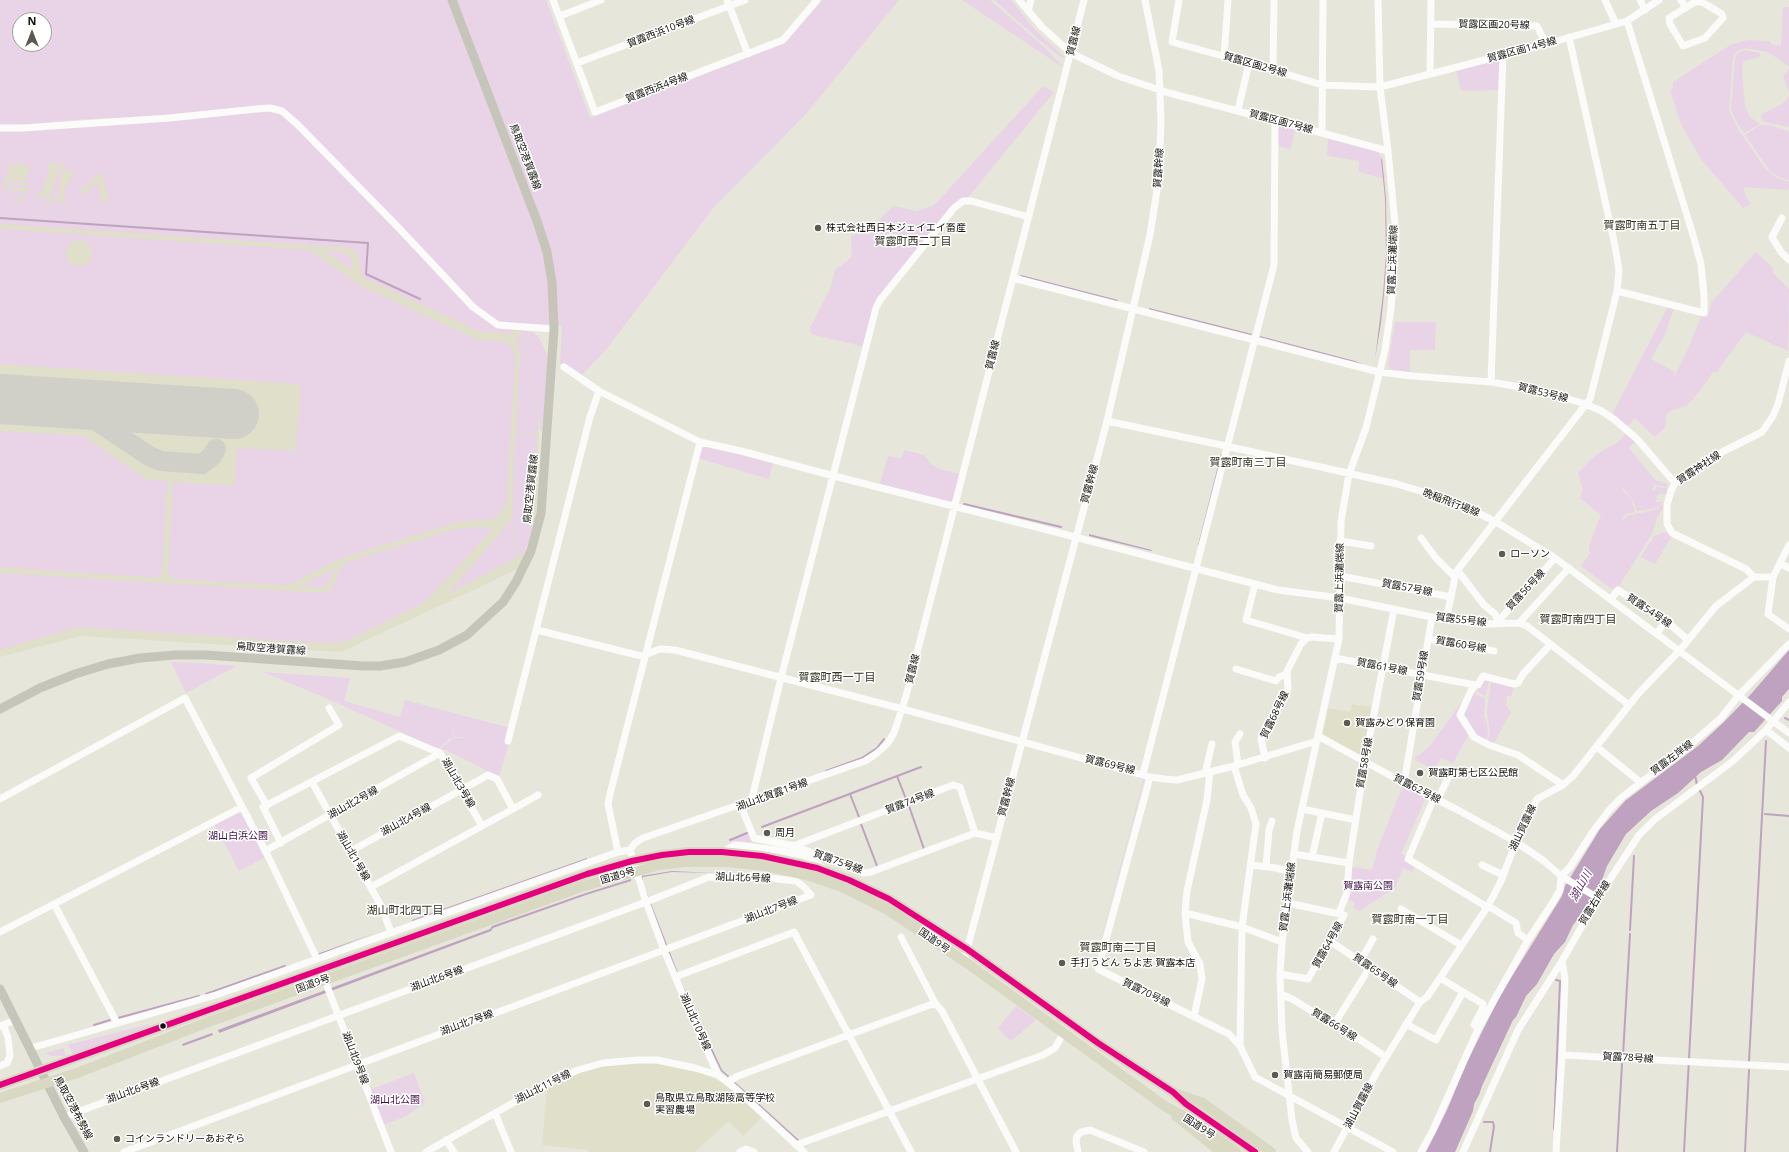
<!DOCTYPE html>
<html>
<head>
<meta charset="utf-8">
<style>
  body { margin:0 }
  #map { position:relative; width:1789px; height:1152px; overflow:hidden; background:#e7e6da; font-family:"Open Sans",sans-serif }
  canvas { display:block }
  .north { position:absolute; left:12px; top:12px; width:40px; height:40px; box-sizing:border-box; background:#fff; border:1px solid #a09f9d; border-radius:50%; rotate:0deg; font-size:11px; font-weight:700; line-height:16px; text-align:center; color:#111009 }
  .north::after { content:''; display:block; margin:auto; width:14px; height:18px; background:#5c5b52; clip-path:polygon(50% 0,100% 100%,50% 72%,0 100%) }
</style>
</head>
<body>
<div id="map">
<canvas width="1789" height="1152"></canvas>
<div class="north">N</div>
</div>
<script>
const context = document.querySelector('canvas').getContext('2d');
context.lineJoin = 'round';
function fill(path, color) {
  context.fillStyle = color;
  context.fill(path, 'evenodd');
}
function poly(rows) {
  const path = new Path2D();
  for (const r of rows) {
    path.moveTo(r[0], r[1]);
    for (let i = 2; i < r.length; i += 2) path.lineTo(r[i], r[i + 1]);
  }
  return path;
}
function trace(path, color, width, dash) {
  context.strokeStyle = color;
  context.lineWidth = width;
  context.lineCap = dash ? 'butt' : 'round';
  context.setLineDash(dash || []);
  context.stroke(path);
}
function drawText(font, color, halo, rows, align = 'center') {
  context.font = font + ' "Open Sans","Noto Sans JP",sans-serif';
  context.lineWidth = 3;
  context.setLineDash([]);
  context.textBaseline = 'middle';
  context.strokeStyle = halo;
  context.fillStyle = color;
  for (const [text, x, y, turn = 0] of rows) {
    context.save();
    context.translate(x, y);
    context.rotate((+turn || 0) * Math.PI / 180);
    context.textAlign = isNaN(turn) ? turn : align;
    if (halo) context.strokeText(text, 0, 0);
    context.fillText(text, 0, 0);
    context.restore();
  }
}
const built = poly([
  [268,111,285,116,472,308,521,330,539,417,538,495,534,525,524,555,518,569,341,652,81,636,0,657,0,130],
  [1352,704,1372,707,1364,751,1361,755,1323,734,1328,708,1350,712],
  [644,1062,693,1069,711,1077,729,1086,762,1117,743,1136,729,1121,695,1152,589,1152,588,1150,542,1145,547,1090,546,1087,594,1067]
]);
const green = poly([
  [0,0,546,0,590,118,783,44,823,0,899,0,806,114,714,207,605,351,581,376,560,363,562,326,500,323,484,313,293,117,263,106,150,116,72,120,19,126,0,125],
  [20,20,44,20,44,44,20,44],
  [962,0,990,0,1044,47,1064,68],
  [994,0,1011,0,1035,30,1064,56,1065,58,1059,56,1036,37],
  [1783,7,1789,7,1789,66,1768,52,1745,48,1737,51,1733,58,1729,109,1730,113,1738,129,1765,168,1777,178,1789,182,1789,188,1788,190,1743,187,1746,197,1751,204,1743,208,1701,159,1681,124,1670,90,1673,88,1673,82,1732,44,1748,40,1769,41,1773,45,1781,46],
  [1744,50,1760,53,1760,57,1743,61,1742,74,1745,107,1750,117,1760,124,1744,133,1736,121,1731,109,1735,58,1738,53],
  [1499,59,1501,61,1501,90,1461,91,1456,70],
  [1789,69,1789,92,1783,77],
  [1043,86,1054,92,966,200,881,296,865,347,811,334,810,328,830,289,835,270,852,257,851,236,872,227,893,206,917,211,932,206,939,200],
  [1789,95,1789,127,1764,122,1761,118,1762,114,1782,104,1788,98],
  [269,112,280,114,289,120,470,308,491,324,497,327,510,329,512,330,512,334,478,331,362,277,359,258,356,252,350,248,0,224,0,131,18,132],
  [19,161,21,161,20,165,30,166,26,180,8,179,7,181,30,183,29,186,6,184,5,187,28,188,21,202,13,203,14,200,19,200,23,191,2,189,10,164,17,165],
  [48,163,65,164,64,168,59,167,48,205,45,205,48,196,37,199,38,194,41,194,50,167,47,167],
  [61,170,73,171,74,173,63,194,66,201,62,204,60,197,51,205,50,201,59,194],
  [101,172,103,175,108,199,102,205,97,181,83,196,81,189],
  [1277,124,1295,129,1291,149,1277,146],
  [1761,125,1772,126,1789,132,1789,180,1779,177,1770,171,1745,135],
  [1328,138,1377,150,1380,156,1382,157,1385,179,1359,172,1359,161,1327,156],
  [0,229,309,250,363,287,478,340,506,342,513,348,515,361,506,501,503,509,494,519,457,522,339,559,289,585,173,579,168,573,173,482,235,486,237,448,296,451,301,384,0,364],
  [75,240,84,240,91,247,92,256,88,263,84,265,76,266,69,262,67,258,66,254,68,246],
  [327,250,343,253,348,255,352,262,352,270,325,251],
  [1756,252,1773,268,1773,273,1789,289,1788,351,1746,332,1716,373,1714,371,1695,397,1676,387,1695,398,1686,406,1673,410,1668,413,1666,415,1665,427,1655,437,1635,418,1627,427,1612,415,1668,306,1674,308,1665,334,1651,359,1673,371,1675,373,1673,379,1689,347,1701,316,1708,317,1711,303],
  [1395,322,1436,322,1435,350,1410,350,1410,372,1392,370,1388,365],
  [520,330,538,417,537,432,516,432,520,357,517,339],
  [521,330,532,332,538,336,548,356,542,431,540,431,539,417],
  [0,431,84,436,147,480,168,481,167,494,165,496,165,507,166,508,162,572,156,578,0,567],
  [515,433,537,433,531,535,525,552,518,556,512,519],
  [1626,433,1636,441,1629,448,1655,480,1667,484,1667,487,1657,486,1647,480,1655,486,1652,490,1653,492,1657,487,1667,488,1667,491,1666,494,1657,494,1656,502,1665,502,1661,503,1657,508,1637,511,1633,500,1621,486,1623,491,1632,500,1635,512,1626,514,1622,518,1622,521,1627,516,1658,509,1660,505,1664,504,1663,509,1657,517,1652,534,1617,589,1614,588,1612,589,1581,566,1590,554,1589,546,1601,515,1580,498,1583,489,1578,473,1590,460,1600,452,1618,442],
  [706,446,773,462,769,479,697,458,702,448],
  [904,450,924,455,931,464,940,469,960,474,952,501,950,502,880,484,888,456,902,458],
  [511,520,517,557,447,595,506,526],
  [473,527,494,528,425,602,348,640,337,643,304,642,79,627,0,649,0,573,324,593,332,589,341,567,347,562,456,529],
  [1667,532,1672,536,1655,564,1641,557,1654,536],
  [329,571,333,571,333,575,328,584,325,587,300,587],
  [171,662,200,663,237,666,186,693],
  [263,672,350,678,344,701,400,717,405,700,510,728,509,742,499,777,446,750,439,750,453,738,473,737,455,737,453,730,451,725,454,737,449,739,438,749,335,702],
  [1483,678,1514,686,1511,696,1507,696,1506,706,1511,712,1493,745,1487,743,1490,734,1487,710,1491,682,1489,682,1485,696,1477,691],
  [1476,692,1476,695,1485,698,1484,716,1487,723,1488,736,1485,742,1474,733,1467,718,1463,715,1473,693],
  [1461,703,1469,734,1453,763,1441,758,1434,770,1414,759,1430,746],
  [1144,777,1145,778,1093,970],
  [1403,785,1426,797,1401,854,1406,856,1415,866,1412,872,1403,868,1395,888,1359,911,1353,908,1355,903,1347,899,1350,885,1353,885,1354,881,1351,880,1351,867,1372,870,1378,848],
  [239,812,242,813,266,857,239,871,214,823],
  [748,833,752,842,730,841],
  [1016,1006,1036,1020,1011,1041,998,1028],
  [149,1024,149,1027,73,1054,68,1045],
  [63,1048,66,1056,51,1056,45,1053],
  [414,1073,425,1103,402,1118,383,1125,369,1090]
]);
const water = poly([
  [1381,159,1382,159,1386,198,1387,254,1384,294,1381,323,1375,359,1383,294,1386,255,1385,198],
  [1021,275,1118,300,1117,302,1020,276],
  [1149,308,1252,334,1251,335,1149,310],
  [1260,336,1355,361,1367,366,1260,337],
  [1221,454,1222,454,1200,545,1198,545],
  [1089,534,1152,550,1151,551,1089,536],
  [1789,650,1789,689,1782,697,1782,701,1754,732,1749,732,1722,760,1701,772,1678,793,1651,811,1626,834,1607,866,1602,880,1584,912,1573,925,1565,942,1554,954,1537,984,1526,996,1516,1017,1513,1020,1482,1086,1479,1095,1474,1104,1473,1111,1455,1152,1426,1152,1447,1110,1467,1062,1501,994,1562,896,1565,886,1600,829,1625,801,1698,746,1724,722,1752,693],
  [587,858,587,859,412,921,412,920],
  [672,871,715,873,672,872,643,877,643,883,678,973,676,974,641,883,641,876],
  [631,879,631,881,586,895,493,928,491,931,219,1033,218,1030,490,929,492,926,586,893],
  [375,933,318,955,317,954],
  [680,979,722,1070,729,1076,728,1077,721,1071,703,1034],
  [212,1033,213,1035,183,1046,182,1044],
  [735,1082,799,1140,798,1141,734,1083]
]);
const stream = poly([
  [0,218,368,243,366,274,420,299],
  [964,504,1061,527],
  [1785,718,1789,720],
  [826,771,862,758,877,748,884,739],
  [1695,775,1697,785],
  [897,776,906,799],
  [850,794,859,817],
  [909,806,924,849],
  [1765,814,1789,816],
  [861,824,877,866],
  [762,827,921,767],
  [730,840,747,833],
  [1630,930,1634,856],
  [206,994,285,966],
  [118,1018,199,996],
  [94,1025,110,1020],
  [1623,1055,1630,934],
  [1749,1061,1766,741],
  [1484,1122,1493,1122,1494,1126,1490,1152],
  [1554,1129,1560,981,1556,980],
  [1617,1152,1622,1064],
  [1684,1152,1703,797,1699,789],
  [1745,1152,1749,1070]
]);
const taxiway = poly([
  [57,402,78,409,149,456,161,461,202,464,212,456,216,449]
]);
const runway = poly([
  [0,399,234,414]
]);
const minor = poly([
  [553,0,595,112,783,40,817,0],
  [727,0,748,54],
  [1019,0,1042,27,1071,53,1118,76,1169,93,1322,133,1323,0],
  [1179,0,1172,42,1273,70,1322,85,1380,87,1546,44,1627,21,1659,0],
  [1605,0,1616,24],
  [1640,0,1645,10],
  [1681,0,1686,8],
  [1695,2,1702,2,1722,14,1723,18,1705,38,1683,46,1670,24,1669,18,1695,2],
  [1028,11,1031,0],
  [560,16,601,0],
  [1431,24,1537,26,1546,44],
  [1224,57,1228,0],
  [577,63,745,0],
  [1273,70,1274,0],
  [1430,74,1431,0],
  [1238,110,1249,63],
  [0,128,23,128,170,118,256,109,270,108,282,111,297,124,396,225,473,307,498,325,554,329],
  [1322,133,1388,151],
  [1782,218,1772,237,1781,252,1789,260],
  [1013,278,1379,372,1412,376,1491,382,1542,391,1582,403,1600,410,1615,420,1637,439,1675,483],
  [1617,291,1704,313,1704,296,1701,264,1693,235,1627,21],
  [564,367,599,391,700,442,741,451,834,476,1048,530,1278,590,1340,598,1441,619,1485,624,1519,623,1527,626,1629,705],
  [1491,382,1503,55],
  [1107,421,1226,446,1397,484,1443,498,1470,509,1496,522,1555,558,1789,733],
  [1421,538,1435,557,1455,577],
  [1340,541,1371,546],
  [1781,564,1789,568],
  [1458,571,1484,605,1495,614,1499,623],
  [1340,576,1451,597,1446,619],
  [1754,577,1746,569,1672,533,1667,524,1667,505,1671,491,1675,483,1720,453,1762,432,1773,416,1778,404,1789,361],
  [1773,577,1768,614,1789,629],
  [1255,584,1246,620,1307,638],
  [1451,597,1456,572,1590,399,1617,291,1619,270,1615,246,1569,37],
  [1611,599,1618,590,1664,619,1688,640],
  [1499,623,1502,617,1555,558],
  [1519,623,1569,568],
  [537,630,637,655,642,656,660,649,675,650,903,709,1150,777,1165,779,1177,780,1234,766,1317,741],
  [1657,633,1666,621],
  [1428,639,1494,651],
  [1550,645,1523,674,1518,683,1514,684,1483,676,1478,685,1475,685,1471,691,1460,715,1474,737,1489,745,1518,755,1563,785],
  [1335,658,1475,685],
  [1236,669,1276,681,1279,677,1287,674],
  [1766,730,1789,748],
  [1318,736,1404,783,1456,809,1516,842,1544,861,1561,876,1598,898],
  [508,741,590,417,599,391],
  [1597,747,1640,782],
  [1265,758,1261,739,1286,693,1288,689,1287,671,1301,644,1307,638,1312,637,1339,639],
  [1238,765,1235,742,1240,734],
  [1234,766,1243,795,1251,808,1256,824,1242,927,1240,1046],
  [1210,771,1207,800,1187,891,1185,913,1242,927,1282,942],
  [1205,773,1212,744],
  [1143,774,1274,265,1275,120],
  [1150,777,1098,969,1229,1034,1240,1046,1255,1077,1393,1152],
  [312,782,381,906,391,932],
  [1404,783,1432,617],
  [1434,798,1408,859,1487,907],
  [0,799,185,698,269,858,317,959],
  [1438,799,1448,778],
  [751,802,781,678,876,308,880,300,954,208,963,201,971,201,1029,217],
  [267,806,251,778,339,725,329,708],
  [741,806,754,838,795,846,863,873,871,872,975,833],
  [513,809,538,795],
  [1302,809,1356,820],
  [281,843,263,807,399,736,440,753,482,826,371,887],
  [265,851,440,753],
  [351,851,488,775,497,779,513,809,482,826],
  [618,852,608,804,610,794,700,442],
  [722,852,735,845,778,850,805,856,823,868],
  [791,852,795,846,801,843,953,785,960,787,975,833,997,838],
  [1294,854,1349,863,1365,761,1394,609],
  [1312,857,1322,813],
  [1251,865,1276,868,1292,872],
  [1482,865,1503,875],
  [1266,866,1269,830,1272,821],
  [54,904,117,1023],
  [1488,906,1516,923,1518,933,1528,940],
  [1401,909,1461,945],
  [1185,913,1188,942,1200,964,1202,979,1194,1017],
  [1339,913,1347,893,1349,863],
  [0,932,242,807],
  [901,937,935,1003,942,1011,1016,1152],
  [1330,941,1420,1002],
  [1361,960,1373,939],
  [964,961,1107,421,1150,235,1159,177,1161,121,1159,71,1145,0],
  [1562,961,1565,979,1562,1055,1789,1067],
  [1280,974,1308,979,1344,915,1288,903],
  [675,977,794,932,911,1152],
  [1440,978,1483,1004,1482,1010,1474,1025,1479,1027],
  [327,986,391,1152],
  [1281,994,1294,1000,1318,1015,1323,1015,1386,1057],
  [1335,1023,1370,967],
  [1406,1024,1436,1040,1463,992],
  [0,1026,16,1020],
  [31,1048,216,995,618,852,630,850],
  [0,1066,7,1063,10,1056,8,1037,3,1025],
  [728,1082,738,1076,935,1003],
  [495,1113,511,1152],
  [64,1117,646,902,709,877,769,878,796,881,804,887,811,895,124,1152],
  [446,1140,454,1152],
  [796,1145,1043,1055,1055,1048,1064,1032],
  [426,1152,550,1082,578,1070,603,1063,638,1060,657,1060,695,1068,718,1075],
  [740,1152,746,1149,754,1152],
  [804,1152,736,1089,718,1075,687,1005,664,950,646,902,630,850,635,843,643,838,865,761,876,754,887,744,894,733,906,696,1084,0],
  [1078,1152,1076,1141,1077,1136,1081,1132,1090,1130,1144,1152],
  [1308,1152,1296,1138,1292,1120,1282,1031,1280,974,1282,942,1297,831,1339,639,1341,521,1349,474,1366,428,1385,350,1391,308,1396,234,1388,151,1380,87,1378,0],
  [1334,1152,1377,1072,1420,1002,1427,997,1440,978,1488,906,1501,881,1516,842,1537,799,1563,785,1573,776,1638,694,1680,650,1716,606,1754,577,1773,577,1789,545],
  [1421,1152,1433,1130,1479,1027,1528,940,1553,902,1560,890,1561,876,1570,867,1594,830,1610,809,1622,797,1690,745,1721,718,1739,695,1789,644],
  [1463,1152,1518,1030,1562,961,1598,898,1639,835,1654,820,1733,761,1766,730,1789,702],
  [1556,1152,1562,1055]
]);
const major = poly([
  [0,709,40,688,75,674,108,664,140,658,175,655,206,655,363,666,380,666,405,662,439,650,467,635,503,602,516,582,531,551,541,513,554,329,552,282,547,252,537,221,452,0],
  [0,989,64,1117,84,1152]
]);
const highway = poly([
  [0,1085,587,874,632,861,662,855,689,852,722,852,762,856,817,868,849,880,889,899,967,949,1098,1043,1173,1092,1186,1104,1255,1152],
  [1177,1094,1203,1103,1271,1152],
  [0,1098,77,1073,211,1021,584,886,660,865,686,862,727,862,766,866,810,876,842,887,888,910,964,961,1166,1107,1193,1121,1236,1152],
  [1176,1116,1221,1152]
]);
const bus1 = poly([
  [0,1085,587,874,632,861,662,855,689,852,722,852,762,856,817,868,849,880,889,899,967,949,1098,1043,1173,1092,1186,1104,1255,1152]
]);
const markers = [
  [818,228,4,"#5c5b52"],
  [1502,554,4,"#5c5b52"],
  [1347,723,4,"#5c5b52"],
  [1420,773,4,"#5c5b52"],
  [767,833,4,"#5c5b52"],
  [1062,963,4,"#5c5b52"],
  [163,1026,3.5,"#111009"],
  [1275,1075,4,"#5c5b52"],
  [647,1104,4,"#5c5b52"],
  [117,1139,4,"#5c5b52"]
];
const streetNames = [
  ["賀露区画20号線",1494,25,1],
  ["賀露西浜10号線",661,32,-21],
  ["賀露線",1074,41,-76],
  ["賀露区画14号線",1522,50,-15],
  ["賀露区画2号線",1255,65,16],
  ["賀露西浜4号線",657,88,-21],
  ["賀露区画7号線",1281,122,15],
  ["鳥取空港賀露線",525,157,69],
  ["賀露幹線",1159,168,-86],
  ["賀露上浜灘端線",1393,260,-88],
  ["賀露線",993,355,-76],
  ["賀露53号線",1543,393,14],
  ["賀露神社線",1699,468,-34],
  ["賀露幹線",1090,484,-75],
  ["鳥取空港賀露線",531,489,-84],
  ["晩稲飛行場線",1451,503,21],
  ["賀露上浜灘端線",1340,578,-89],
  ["賀露57号線",1407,588,11],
  ["賀露56号線",1526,590,-47],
  ["賀露54号線",1649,611,34],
  ["賀露55号線",1461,620,7],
  ["賀露60号線",1461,645,10],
  ["鳥取空港賀露線",271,649,4],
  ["賀露61号線",1382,667,11],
  ["賀露線",913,669,-76],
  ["賀露59号線",1421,676,-81],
  ["賀露68号線",1275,715,-64],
  ["賀露左岸線",1672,758,-37],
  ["賀露58号線",1365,763,-80],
  ["賀露69号線",1110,765,14],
  ["湖山北3号線",458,783,60],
  ["賀露62号線",1417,789,27],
  ["湖山北賀露1号線",772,795,-20],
  ["賀露幹線",1007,797,-75],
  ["賀露74号線",910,802,-21],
  ["湖山北2号線",353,803,-29],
  ["湖山北4号線",406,820,-29],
  ["湖山賀露線",1523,828,-65],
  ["湖山北1号線",353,856,60],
  ["賀露75号線",838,862,20],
  ["国道9号",618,876,-16],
  ["湖山北6号線",743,878,2],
  ["賀露上浜灘端線",1288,897,-83],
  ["賀露右岸線",1595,903,-58],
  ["湖山北7号線",771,910,-21],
  ["国道9号",934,941,35],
  ["賀露64号線",1328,945,-61],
  ["賀露65号線",1375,971,35],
  ["湖山北6号線",437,979,-20],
  ["国道9号",313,984,-20],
  ["賀露70号線",1146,993,26],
  ["湖山北10号線",695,1022,66],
  ["湖山北7号線",467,1023,-20],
  ["賀露66号線",1334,1025,32],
  ["湖山北9号線",355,1058,69],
  ["賀露78号線",1628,1058,3],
  ["湖山北11号線",543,1087,-27],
  ["湖山北6号線",133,1091,-20],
  ["湖山賀露線",1359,1106,-62],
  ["鳥取空港布勢線",73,1108,62],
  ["国道9号",1199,1127,33]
];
const poiNames = [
  ["株式会社西日本ジェイエイ畜産",826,228],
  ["ローソン",1510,554],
  ["賀露みどり保育園",1355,723],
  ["賀露町第七区公民館",1428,773],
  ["周月",775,833],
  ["手打うどん ちよ志 賀露本店",1070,963],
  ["賀露南簡易郵便局",1283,1075],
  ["鳥取県立鳥取湖陵高等学校",655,1098],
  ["実習農場",655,1110],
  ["コインランドリーあおぞら",125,1139]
];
const parkNames = [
  ["湖山白浜公園",238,836],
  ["賀露南公園",1368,886],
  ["湖山北公園",395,1100]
];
const neighbourhoodNames = [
  ["賀露町南五丁目",1642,226],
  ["賀露町西二丁目",913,242],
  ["賀露町南三丁目",1248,463],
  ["賀露町南四丁目",1578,620],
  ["賀露町西一丁目",837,678],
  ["湖山町北四丁目",405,911],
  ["賀露町南一丁目",1410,920],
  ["賀露町南二丁目",1118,948]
];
const waterNames = [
  ["湖山川",1581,886,-61]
];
fill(built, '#e0dfca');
fill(green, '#e9d3e7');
fill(water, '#bea2bf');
trace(stream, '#bea2bf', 2);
trace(taxiway, '#d0cfc8', 20);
trace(runway, '#d0cfc8', 50);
trace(minor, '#fbfbf9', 7);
trace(major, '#c6c5b9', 9);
trace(highway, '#d9d8c3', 10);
trace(bus1, '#e5007d', 6);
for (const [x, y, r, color] of markers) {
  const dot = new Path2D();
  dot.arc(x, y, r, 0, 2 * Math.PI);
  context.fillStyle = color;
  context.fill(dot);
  trace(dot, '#fff', 1.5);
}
drawText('10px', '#111009', '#fff', streetNames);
drawText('10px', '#111009', '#fff', poiNames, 'left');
drawText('10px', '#410f49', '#fff', parkNames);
drawText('11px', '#323120', '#fff', neighbourhoodNames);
drawText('italic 11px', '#62306a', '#fff', waterNames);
</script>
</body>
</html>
